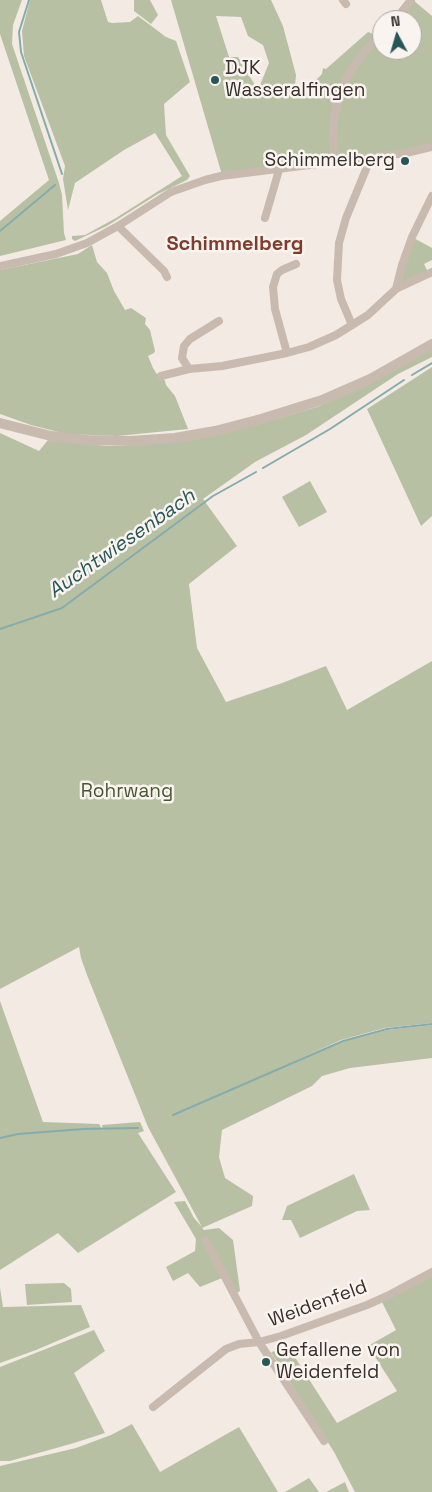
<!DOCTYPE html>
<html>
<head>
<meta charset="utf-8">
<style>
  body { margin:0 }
  #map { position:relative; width:432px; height:1492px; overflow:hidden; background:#f2eae3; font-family:"Space Grotesk",sans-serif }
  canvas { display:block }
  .north { position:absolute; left:372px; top:10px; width:50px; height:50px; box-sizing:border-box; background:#f9f4ef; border:1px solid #aca6a1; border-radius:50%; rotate:354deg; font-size:14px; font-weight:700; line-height:20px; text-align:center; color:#39302d }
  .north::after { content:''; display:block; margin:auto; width:18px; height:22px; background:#265657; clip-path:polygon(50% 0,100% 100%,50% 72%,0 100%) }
</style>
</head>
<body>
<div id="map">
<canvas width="432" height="1492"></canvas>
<div class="north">N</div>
</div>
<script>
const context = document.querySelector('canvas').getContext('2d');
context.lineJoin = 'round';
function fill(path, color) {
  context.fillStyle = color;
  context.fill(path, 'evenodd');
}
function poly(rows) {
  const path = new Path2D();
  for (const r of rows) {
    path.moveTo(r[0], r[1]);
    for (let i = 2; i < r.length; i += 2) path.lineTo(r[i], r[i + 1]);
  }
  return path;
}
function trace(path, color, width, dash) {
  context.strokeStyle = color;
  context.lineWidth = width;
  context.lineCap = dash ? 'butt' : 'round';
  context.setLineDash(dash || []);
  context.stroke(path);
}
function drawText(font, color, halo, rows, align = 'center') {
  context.font = font + ' "Space Grotesk",sans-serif';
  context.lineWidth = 5;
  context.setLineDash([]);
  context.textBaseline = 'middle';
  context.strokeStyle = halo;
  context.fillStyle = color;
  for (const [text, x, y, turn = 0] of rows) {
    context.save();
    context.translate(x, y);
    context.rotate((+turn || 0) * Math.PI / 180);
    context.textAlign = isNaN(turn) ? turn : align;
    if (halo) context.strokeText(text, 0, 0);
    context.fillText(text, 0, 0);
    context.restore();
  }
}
const green = poly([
  [0,0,22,0,13,25,12,44,59,183,62,195,64,233,66,240,0,256,0,221,49,180,0,34],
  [30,0,101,0,108,22,112,23,130,22,138,16,166,37,176,41,190,82,164,104,166,135,190,176,187,180,158,194,107,226,75,241,72,239,72,236,85,235,116,218,182,176,155,133,124,150,75,183,68,210,63,179,65,166,24,56,22,31],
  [134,0,150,0,158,15,151,24,134,11],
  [171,0,271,0,283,26,296,75,294,97,313,83,322,74,323,68,326,69,368,32,378,36,338,93,334,161,222,175],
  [216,16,241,17,248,36,263,45,269,63,258,90,238,57,229,57],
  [413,0,432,16,432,146,337,161,334,142,341,93,351,72,382,35,382,50,412,50,412,20,397,20],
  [412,237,432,248,432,260,424,264,429,274,396,289],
  [92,245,97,262,107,273,114,291,125,310,131,308,146,318,145,324,150,330,155,351,154,353,148,356,153,368,158,376,164,378,166,385,175,396,188,429,117,436,66,434,31,425,0,414,0,270,78,254],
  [432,348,432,357,398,374,306,435,255,462,203,499,237,546,189,584,197,648,226,702,282,683,326,666,347,710,432,661,432,1023,385,1028,341,1040,251,1081,343,1041,387,1030,432,1025,432,1058,350,1068,322,1076,312,1086,222,1130,219,1157,225,1178,253,1196,252,1206,202,1228,204,1230,219,1228,233,1240,240,1291,234,1295,222,1278,200,1287,188,1273,173,1281,166,1267,195,1251,196,1239,174,1202,185,1201,194,1218,202,1227,148,1127,87,975,81,958,79,947,0,989,0,433,39,451,48,440,107,446,125,446,256,425,320,406],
  [432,367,432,516,421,526,367,409],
  [310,481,327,512,299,527,282,497],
  [0,1001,43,1122,99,1124,103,1131,102,1125,140,1122,144,1131,138,1133,176,1192,78,1253,58,1233,0,1270],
  [354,1174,370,1210,357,1211,300,1238,291,1220,282,1220,287,1206],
  [432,1276,432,1492,355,1492,334,1452,271,1352,289,1348,337,1423,397,1391,368,1346,396,1330,382,1302],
  [64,1283,71,1289,72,1302,27,1305,25,1284],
  [0,1288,3,1307,81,1305,90,1327,36,1350,0,1363],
  [94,1330,105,1351,74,1373,105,1433,74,1443,10,1461,0,1461,0,1367],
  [132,1424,160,1472,239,1427,278,1492,0,1492,0,1466,76,1448,111,1435],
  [309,1478,319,1492,285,1492],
  [345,1482,349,1492,326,1492]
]);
const stream = poly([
  [29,0,19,32,21,52,62,174],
  [0,231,55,185],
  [412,375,432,363],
  [263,468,330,429,404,380],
  [0,629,62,608,213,496,256,472],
  [173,1115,343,1041,387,1029,432,1024],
  [0,1138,18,1134,83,1129,138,1128]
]);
const minor = poly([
  [343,0,346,4],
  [395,20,411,0],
  [336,162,333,141,334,118,340,93,350,72,365,51,382,34],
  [265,218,279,170],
  [118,226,164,271,167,277],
  [0,266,56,254,87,243,118,226,171,192,205,180,221,176,406,153,432,147],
  [396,289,402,265,412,237,432,196],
  [352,325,341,299,337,280,339,243,346,218,367,167,369,158],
  [287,353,275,309,273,287,277,274,282,270,296,264],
  [189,369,182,358,184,346,190,339,219,321],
  [161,376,189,369,222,366,287,353,309,347,336,335,368,315,396,289,432,272],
  [206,1241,259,1342,324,1441],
  [153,1407,226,1349,239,1344,259,1342,281,1336,367,1305,387,1296,432,1272]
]);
const tertiary = poly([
  [0,423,51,436,88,440,130,441,175,438,215,431,261,419,322,400,370,379,432,344]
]);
const markers = [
  [215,80,5,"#265657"],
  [405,161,5,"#265657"],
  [266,1362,5,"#265657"]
];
const poiNames = [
  ["DJK",225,69],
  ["Wasseralfingen",225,91],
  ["Schimmelberg",395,161,"right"],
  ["Gefallene von",276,1351],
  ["Weidenfeld",276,1373]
];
const parkNames = [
  ["Rohrwang",127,792]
];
const streetNames = [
  ["Weidenfeld",318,1304,-20]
];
const neighbourhoodNames = [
  ["Schimmelberg",235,245]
];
const waterNames = [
  ["Auchtwiesenbach",122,544,-35]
];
fill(green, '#b8c0a4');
trace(stream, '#85acac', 2);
trace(minor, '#c9bab0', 8);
trace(tertiary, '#c9bab0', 10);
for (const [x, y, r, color] of markers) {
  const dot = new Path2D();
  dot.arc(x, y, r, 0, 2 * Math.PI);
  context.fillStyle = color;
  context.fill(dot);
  trace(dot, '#f9f4ef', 2);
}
drawText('19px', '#39302d', '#f9f4ef', poiNames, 'left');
drawText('19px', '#4a5533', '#f9f4ef', parkNames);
drawText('19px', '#39302d', '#f9f4ef', streetNames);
drawText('bold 20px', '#803d2e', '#f9f4ef', neighbourhoodNames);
drawText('italic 20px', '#265657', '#f9f4ef', waterNames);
</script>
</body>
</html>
